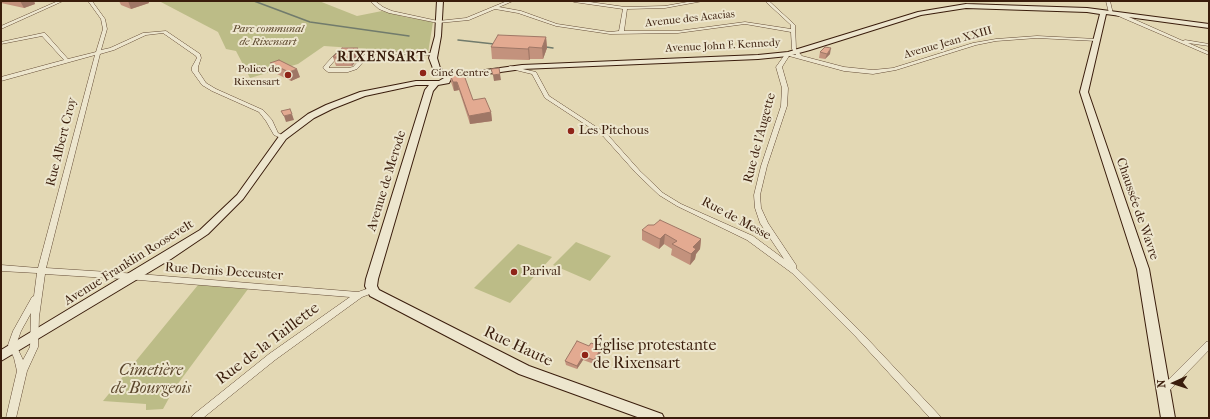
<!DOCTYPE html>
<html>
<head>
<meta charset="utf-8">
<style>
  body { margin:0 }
  #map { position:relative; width:1210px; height:419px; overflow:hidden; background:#e3d8b4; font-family:"IM FELL French Canon",serif }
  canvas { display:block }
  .frame { position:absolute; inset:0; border:2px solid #3a1d0c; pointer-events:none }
  .north { position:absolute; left:1154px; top:363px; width:40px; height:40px; -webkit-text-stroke:3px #ede6ce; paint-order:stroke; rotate:267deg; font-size:11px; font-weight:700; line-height:16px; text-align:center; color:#3a1d0c }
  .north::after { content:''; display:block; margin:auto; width:14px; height:18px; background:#3a1d0c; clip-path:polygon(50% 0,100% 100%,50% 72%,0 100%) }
</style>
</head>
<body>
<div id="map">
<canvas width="1210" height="419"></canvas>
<div class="frame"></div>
<div class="north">N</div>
</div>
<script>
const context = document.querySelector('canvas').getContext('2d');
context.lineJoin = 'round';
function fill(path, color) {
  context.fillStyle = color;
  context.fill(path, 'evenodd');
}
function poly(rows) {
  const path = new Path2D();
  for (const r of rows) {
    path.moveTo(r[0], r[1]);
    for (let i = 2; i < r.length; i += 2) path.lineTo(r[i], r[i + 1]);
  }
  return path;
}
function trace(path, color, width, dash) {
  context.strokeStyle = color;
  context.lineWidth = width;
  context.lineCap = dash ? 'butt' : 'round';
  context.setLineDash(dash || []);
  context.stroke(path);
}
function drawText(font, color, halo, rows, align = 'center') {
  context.font = font + ' "IM FELL French Canon",serif';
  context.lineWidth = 4;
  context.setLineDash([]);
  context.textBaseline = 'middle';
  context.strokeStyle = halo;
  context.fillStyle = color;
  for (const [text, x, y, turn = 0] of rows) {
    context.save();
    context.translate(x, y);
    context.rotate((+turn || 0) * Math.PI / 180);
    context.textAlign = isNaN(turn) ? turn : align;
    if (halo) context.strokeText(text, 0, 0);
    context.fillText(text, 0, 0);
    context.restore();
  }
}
const green = poly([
  [159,1,319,1,357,16,382,11,405,17,433,22,428,53,324,46,298,64,250,78,236,51,226,49,218,32],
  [576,242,611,256,590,281,553,265],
  [518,244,552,257,510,303,474,288],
  [198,285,248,289,174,389,163,409,146,410,146,404,103,401]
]);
const stream = poly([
  [254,1,310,22,409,36],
  [458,40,494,44],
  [546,47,553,48]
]);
const street = poly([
  [58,1,63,1,1,29,1,26,58,1],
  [88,1,92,1,105,19,107,29,101,50,110,48,143,33,166,31,200,54,201,58,198,67,198,71,206,83,216,89,263,110,272,120,278,133,286,137,283,139,274,135,266,121,259,112,212,91,202,85,192,71,192,67,197,58,196,56,163,33,146,35,114,50,100,54,46,268,139,274,358,292,372,287,375,288,376,290,375,292,362,297,275,360,203,418,191,418,193,415,269,354,350,297,139,280,45,274,39,317,38,347,27,371,16,418,6,418,17,371,14,358,8,345,13,331,32,297,34,296,37,273,1,271,1,265,38,268,95,55,1,81,1,77,64,60,42,36,1,44,1,42,43,33,45,33,68,59,96,52,103,29,101,19,88,1],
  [31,313,30,347,23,360,16,345,21,331,31,313],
  [370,1,375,1,383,7,392,11,438,21,466,18,507,1,513,1,499,7,521,11,557,24,610,32,619,31,623,9,574,2,572,1,583,1,625,7,665,6,693,1,703,1,665,8,627,9,624,31,678,31,745,22,791,29,791,25,765,1,769,1,795,25,796,49,802,56,844,67,873,70,893,68,973,43,996,39,1037,36,1097,39,1099,40,1097,41,1037,38,996,41,976,45,896,70,873,74,844,71,789,56,782,67,788,88,787,106,767,166,760,195,761,208,768,223,796,265,796,268,862,333,939,415,941,418,930,418,856,337,792,273,747,240,677,206,659,195,636,173,603,136,545,98,532,74,507,68,510,66,536,72,549,96,607,134,640,171,663,193,681,204,753,236,784,259,760,223,755,208,754,195,761,166,781,106,782,88,776,67,786,53,796,55,792,49,791,32,745,24,678,33,610,34,556,26,518,13,495,9,469,20,438,23,389,13,379,9,370,1],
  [1106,1,1110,1,1113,14,1109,13,1106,1],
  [1116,13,1120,13,1183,41,1185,40,1209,44,1209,46,1188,43,1209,52,1209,55,1116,15,1116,13],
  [348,51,433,53,435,54,433,55,370,54,357,69,348,72,328,72,324,69,323,68,325,65,337,52,341,53,329,67,329,68,348,68,353,67,365,54,350,53,348,52,348,51],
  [1209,341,1209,350,1167,393,1164,394,1161,393,1159,390,1161,387,1206,342,1209,341]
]);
const secondary = poly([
  [437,1,443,1,441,36,437,58,440,68,447,74,443,76,434,71,429,58,435,36,437,1],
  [966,4,1087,8,1209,24,1209,28,1106,14,1088,92,1149,269,1175,418,1161,418,1137,269,1080,92,1100,14,1087,12,966,8,921,15,810,50,788,56,758,59,522,69,451,79,449,83,438,85,433,91,378,279,377,286,379,290,529,366,662,414,664,418,640,418,519,374,370,296,365,286,366,279,425,90,429,85,416,85,365,96,332,109,314,118,286,139,243,199,208,234,171,259,1,361,1,350,200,230,237,195,280,135,308,114,326,105,360,92,416,81,439,81,449,75,522,65,758,55,788,52,918,12,966,4]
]);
const wall = poly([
  [1,1,34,1,35,4,24,8,1,3],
  [119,1,148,1,149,3,131,9,121,5],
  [546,37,547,48,543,59,530,59,529,60,492,59,491,47],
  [820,52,830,54,825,59,819,58],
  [333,57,360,57,352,66,336,66],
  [270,63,300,77,291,81,273,72],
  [450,74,459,76,473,100,491,112,492,121,470,124,459,90,454,91,451,82],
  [642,230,701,239,700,249,696,254,695,259,690,265,671,255,672,249,664,244,659,249,642,240],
  [602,350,594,364,583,360,577,369,566,365,565,361]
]);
const shadedWall = poly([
  [20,1,34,1,35,4,24,8],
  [129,1,148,1,149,3,131,9,128,1],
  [546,37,547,48,543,59,542,48],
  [529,47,530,59,529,60,528,49],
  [358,48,360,57,352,66,350,57],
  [831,48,830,54,825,59,827,54],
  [297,69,300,77,291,81,289,72],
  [500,74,501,80,494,81,493,75],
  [453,82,457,82,459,90,454,91],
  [491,112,492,121,470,124,469,116],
  [292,114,294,120,286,122,284,116],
  [665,234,664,244,659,249,660,239],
  [701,239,700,249,696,254,695,259,690,265,691,254,693,247],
  [602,347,602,350,594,364,594,360],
  [583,356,583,360,577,369,577,366]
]);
const building = poly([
  [498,35,546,37,542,48,529,47,528,49,491,47,498,35],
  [825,47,831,48,827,54,820,52,825,47],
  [342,48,358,48,350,57,333,57,342,48],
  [279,60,297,69,289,72,270,63,279,60],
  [499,68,500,74,493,75,491,69,499,68],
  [458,73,459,76,464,75,473,100,485,98,491,112,469,116,457,82,453,82,450,74,458,73],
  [290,109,292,114,284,116,281,111,290,109],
  [660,220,701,239,693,247,696,249,691,254,672,244,677,241,665,234,660,239,642,230,648,225,654,225,660,220],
  [577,341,589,346,591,343,602,347,594,360,583,356,577,366,565,361,577,341]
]);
const markers = [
  [423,73,4,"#8f2418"],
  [288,75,4,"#8f2418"],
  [571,131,4,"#8f2418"],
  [514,272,4,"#8f2418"],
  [585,355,4,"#8f2418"]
];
const farStreetnames = [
  ["Avenue des Acacias",690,19,-6],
  ["Avenue Jean XXIII",948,43,-16],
  ["Avenue John F. Kennedy",723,46,-3]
];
const farParknames = [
  ["Parc communal",268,29],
  ["de Rixensart",268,42]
];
const farPoinames = [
  ["Police de",280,69],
  ["Rixensart",280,82],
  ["Ciné Centre",431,73,"left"]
];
const poiNames = [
  ["Les Pitchous",579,131],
  ["Parival",522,272]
];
const streetNames = [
  ["Rue de l'Augette",760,138,-75],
  ["Rue Albert Croy",62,142,-76],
  ["Avenue de Merode",387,181,-73],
  ["Chaussée de Wavre",1137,209,71],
  ["Rue de Messe",736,219,28],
  ["Avenue Franklin Roosevelt",129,263,-32],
  ["Rue Denis Deceuster",224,272,4]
];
const farDistrictnames = [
  ["RIXENSART",382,58]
];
const nearStreetnames = [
  ["Rue de la Taillette",268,344,-37],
  ["Rue Haute",518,347,25]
];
const nearPoinames = [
  ["Église protestante",593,346],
  ["de Rixensart",593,364]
];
const nearParknames = [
  ["Cimetière",151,371],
  ["de Bourgeois",151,389]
];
fill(green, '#bcbc87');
trace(stream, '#717b6c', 1.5);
trace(street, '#644c36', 1);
trace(secondary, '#3a1d0c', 2);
fill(street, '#ede6ce');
fill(secondary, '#ede6ce');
fill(wall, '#c3927d');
fill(shadedWall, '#9f7766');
fill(building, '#e3aa91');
trace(building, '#9f7766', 1);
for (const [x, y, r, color] of markers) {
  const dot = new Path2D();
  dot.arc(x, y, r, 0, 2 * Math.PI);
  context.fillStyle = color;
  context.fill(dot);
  trace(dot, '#ede6ce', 1.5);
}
drawText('11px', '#3a1d0c', '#ede6ce', farStreetnames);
drawText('italic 11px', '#5a452b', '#ede6ce', farParknames);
drawText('11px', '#3a1d0c', '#ede6ce', farPoinames, 'right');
drawText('13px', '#3a1d0c', '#ede6ce', poiNames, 'left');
drawText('13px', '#3a1d0c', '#ede6ce', streetNames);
context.letterSpacing = '1px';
drawText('bold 14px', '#3a1d0c', '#ede6ce', farDistrictnames);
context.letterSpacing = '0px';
drawText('16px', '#3a1d0c', '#ede6ce', nearStreetnames);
drawText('16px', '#3a1d0c', '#ede6ce', nearPoinames, 'left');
drawText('italic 16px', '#5a452b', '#ede6ce', nearParknames);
</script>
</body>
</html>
